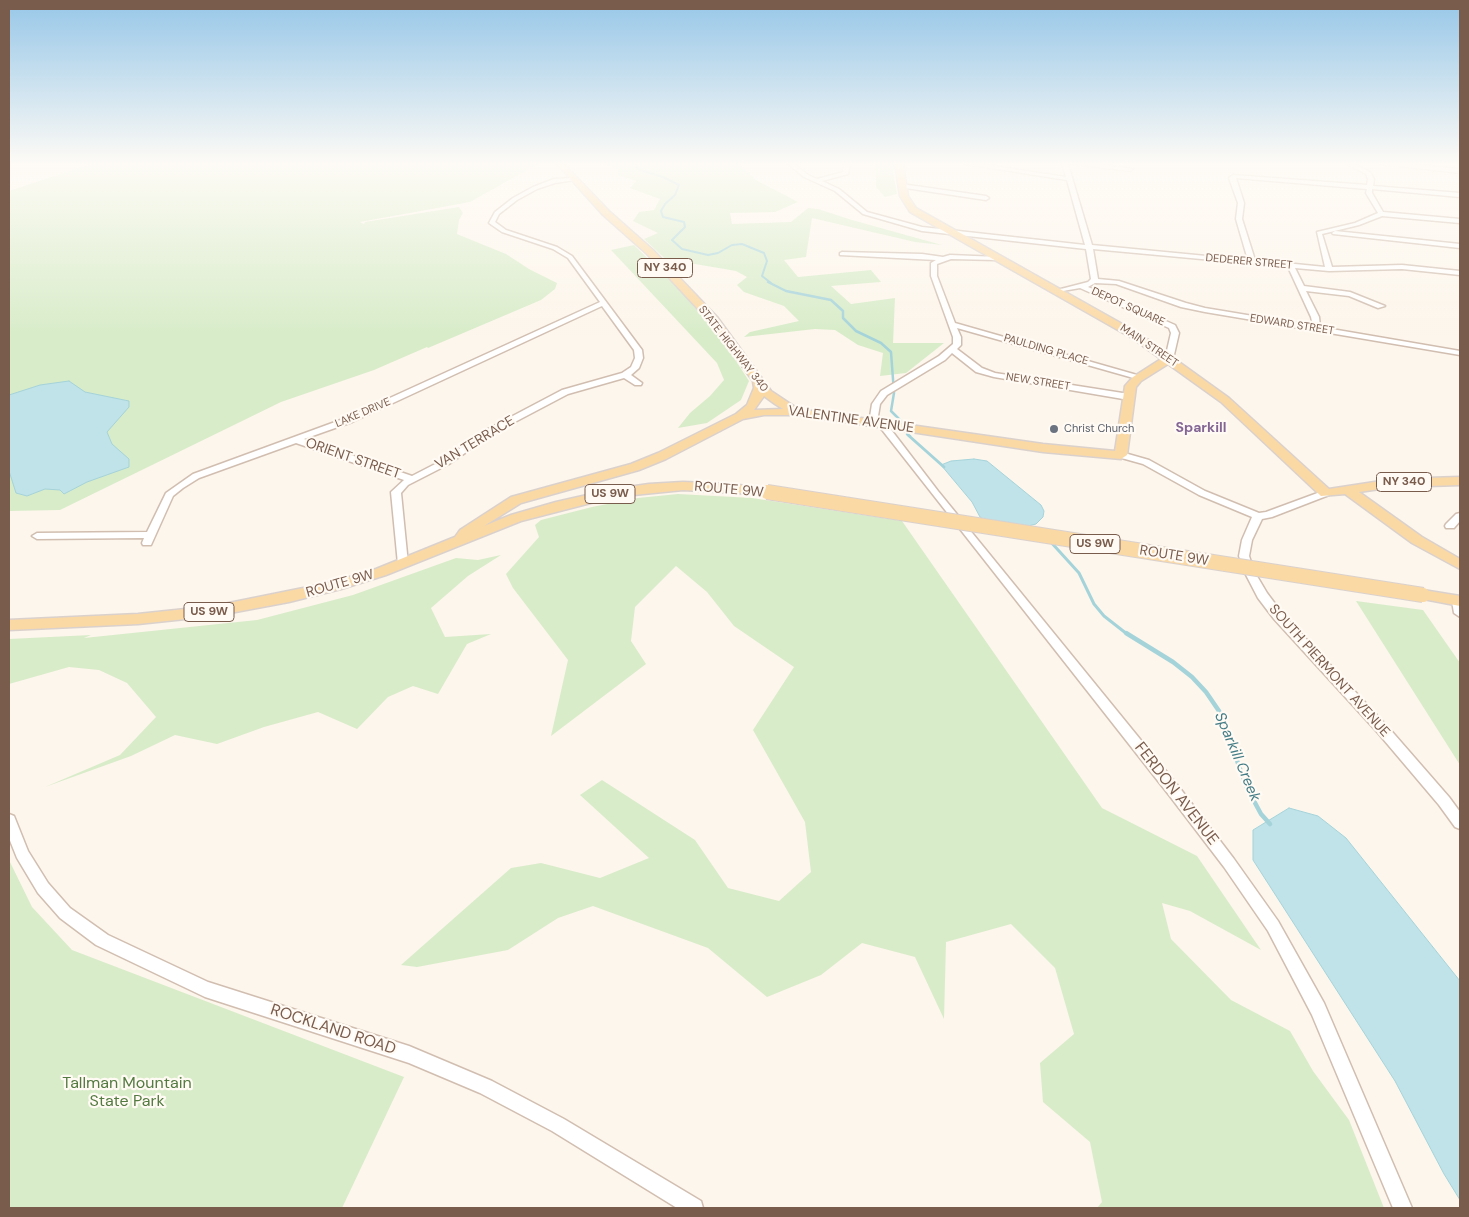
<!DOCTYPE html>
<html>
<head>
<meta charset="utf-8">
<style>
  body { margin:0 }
  #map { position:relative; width:1469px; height:1217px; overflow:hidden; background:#fdf6ec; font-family:"DM Sans",sans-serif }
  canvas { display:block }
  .frame { position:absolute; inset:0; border:10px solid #7a5c4d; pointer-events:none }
</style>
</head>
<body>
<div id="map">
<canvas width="1469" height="1217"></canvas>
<div class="frame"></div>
</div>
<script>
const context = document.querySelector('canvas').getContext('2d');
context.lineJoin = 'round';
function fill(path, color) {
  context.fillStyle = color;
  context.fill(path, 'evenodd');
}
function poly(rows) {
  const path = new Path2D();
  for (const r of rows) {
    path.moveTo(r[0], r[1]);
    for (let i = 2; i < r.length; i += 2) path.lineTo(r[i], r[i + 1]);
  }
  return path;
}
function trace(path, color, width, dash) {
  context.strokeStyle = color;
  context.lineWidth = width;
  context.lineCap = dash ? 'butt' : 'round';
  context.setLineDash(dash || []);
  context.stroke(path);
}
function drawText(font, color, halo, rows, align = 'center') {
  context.font = font + ' "DM Sans",sans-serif';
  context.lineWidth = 4.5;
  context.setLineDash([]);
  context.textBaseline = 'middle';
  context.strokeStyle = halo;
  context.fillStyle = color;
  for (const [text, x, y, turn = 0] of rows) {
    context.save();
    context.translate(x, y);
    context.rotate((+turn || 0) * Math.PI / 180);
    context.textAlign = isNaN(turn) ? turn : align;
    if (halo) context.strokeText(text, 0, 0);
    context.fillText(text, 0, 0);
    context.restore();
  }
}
const green = poly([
  [90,164,538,164,470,202,360,222,364,224,365,222,459,207,463,213,459,220,457,234,506,254,529,269,557,283,555,289,541,300,428,348,427,347,374,370,281,402,60,510,9,511,9,191],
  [603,164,740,164,756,180,798,202,775,212,730,213,732,224,791,222,808,208,818,209,852,220,942,245,915,242,812,218,806,257,784,260,798,277,871,270,881,282,831,286,851,304,895,298,893,343,944,343,906,373,880,376,883,353,858,345,835,330,815,329,744,337,750,332,799,321,784,306,744,292,737,285,747,277,736,271,689,263,676,269,644,239,658,233,633,221,639,212,654,210,660,199,630,188,636,181,618,175,618,169],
  [875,164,892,164,897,194,885,197,876,187],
  [634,245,682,292,725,344,749,381,741,400,707,423,678,428,690,413,710,396,724,380,717,363,611,250],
  [678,494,752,498,902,521,1102,808,1197,856,1261,950,1190,911,1162,903,1171,939,1231,1000,1290,1031,1313,1071,1349,1120,1384,1208,1097,1208,1102,1202,1090,1142,1043,1102,1040,1063,1074,1034,1055,968,1011,924,946,942,944,1019,915,957,862,943,821,975,767,997,708,948,593,906,558,918,508,950,417,967,401,965,511,868,541,863,600,878,649,858,580,795,602,780,695,840,728,888,779,901,811,872,805,822,753,730,794,667,734,626,707,592,676,566,635,607,631,641,646,664,551,736,568,660,513,588,506,574,539,537,535,525,541,520,592,507,638,498],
  [501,555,468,576,431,608,445,637,491,634,467,644,438,694,413,686,388,697,357,729,318,712,264,727,217,744,175,735,131,756,45,787,120,755,156,717,127,683,99,670,69,667,9,684,9,639,91,635,84,638,257,620,353,595,456,558,478,560],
  [1356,601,1423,610,1460,663,1460,765],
  [9,860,32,907,72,950,404,1077,342,1208,9,1208]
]);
const water = poly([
  [69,381,85,392,129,401,129,407,107,432,112,444,129,459,129,467,87,482,64,494,60,490,45,489,27,496,16,493,9,471,9,395,40,385,69,381],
  [974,459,987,461,1041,505,1044,511,1043,517,1036,524,1024,527,991,524,980,517,972,502,941,465,951,461,974,459],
  [1289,808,1318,816,1346,838,1460,981,1460,1200,1444,1174,1395,1081,1253,860,1253,830,1289,808]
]);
const streamFar3 = poly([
  [635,164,637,169,663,177,679,185,675,195,665,204,661,211,663,217,684,222,685,227,672,240,682,249,708,255,718,253,732,245,742,244,764,253,767,261,762,276,771,283]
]);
const streamFar2 = poly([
  [768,282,786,291,831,300,843,311,843,318,856,331,881,343,891,352,894,393,891,411,901,421],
  [907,434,910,436]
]);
const streamFar1 = poly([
  [908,435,944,467],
  [1049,540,1079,573,1094,604,1104,616,1127,634]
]);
const stream = poly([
  [1126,633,1173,662,1192,677,1206,692,1219,711,1247,788,1261,814,1270,824]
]);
const minor = poly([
  [788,164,794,164,808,175,817,179,843,172,844,164,850,164,848,174,822,181,839,189,867,212,922,227,1085,245,1067,180,965,164,980,164,1066,177,1062,164,1068,164,1092,245,1248,260,1236,219,1238,203,1229,178,1233,175,1367,185,1368,179,1366,174,1347,164,1354,164,1370,172,1374,179,1373,186,1460,193,1460,197,1372,189,1372,193,1383,212,1460,219,1460,223,1382,216,1359,225,1322,234,1332,267,1402,265,1460,271,1460,275,1402,269,1329,271,1295,268,1304,286,1350,292,1385,306,1378,308,1349,296,1306,291,1319,317,1320,327,1460,351,1460,355,1205,312,1181,307,1116,284,1095,283,1088,287,1175,325,1179,333,1173,359,1166,361,1165,359,1171,333,1169,328,1080,288,1057,292,1057,290,1088,282,1091,279,1086,249,922,231,863,214,835,191,804,177,788,164],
  [1236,178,1367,189,1366,193,1378,213,1355,223,1317,232,1325,267,1255,260,1242,219,1244,203,1236,178],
  [1093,249,1288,267,1311,317,1313,326,1205,308,1186,303,1119,281,1098,279,1093,249],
  [1072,164,1095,164,1133,169,1130,171,1072,164],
  [1381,164,1404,164,1460,169,1460,173,1381,164],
  [575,178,575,180,555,183,537,189,517,200,499,214,495,222,506,230,557,247,572,256,642,350,643,358,639,368,631,375,642,383,641,385,635,385,624,378,568,394,494,433,449,464,408,485,401,493,408,564,407,566,399,566,398,564,391,492,404,480,296,443,199,478,183,488,173,496,151,545,143,545,142,543,144,538,37,539,32,536,37,533,147,532,166,493,193,474,346,418,600,302,568,258,553,249,502,232,489,223,495,212,513,198,533,187,554,179,575,178],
  [602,306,634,350,635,358,631,367,622,373,562,390,488,429,443,460,412,476,304,439,352,422,602,306],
  [901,184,986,196,989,198,986,200,899,187,901,184],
  [1335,231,1460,244,1460,248,1333,234,1332,233,1335,231],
  [842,252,922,254,943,257,950,255,999,257,999,259,997,260,951,259,937,264,937,276,955,323,1144,377,1137,379,957,328,961,337,961,345,957,349,982,368,995,373,1129,394,1133,397,1129,400,994,377,976,372,952,353,945,360,887,395,880,404,878,416,889,427,938,491,1179,787,1234,859,1278,921,1324,1003,1412,1208,1393,1208,1312,1015,1268,931,1224,867,1169,795,883,431,870,417,872,404,881,391,939,356,953,344,953,337,931,276,931,263,936,260,840,255,840,253,842,252],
  [1121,452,1149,460,1205,491,1259,513,1266,512,1323,491,1329,491,1331,493,1329,495,1272,517,1262,519,1252,540,1249,556,1254,571,1267,593,1282,613,1388,727,1449,797,1460,812,1460,829,1455,827,1439,805,1378,733,1274,619,1258,598,1244,571,1239,556,1242,540,1252,517,1199,495,1143,464,1118,457,1116,455,1121,452],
  [1460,513,1460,521,1454,528,1446,528,1445,526,1446,524,1456,514,1460,513],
  [1458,597,1460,598,1460,617,1454,613,1452,601,1458,597],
  [9,814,14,816,28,851,48,883,70,908,108,935,208,982,409,1046,492,1081,564,1119,701,1201,703,1208,677,1208,552,1131,480,1093,409,1063,205,997,96,945,60,918,38,893,17,858,9,838,9,814]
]);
const major = poly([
  [557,164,564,164,609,211,653,250,717,317,771,391,798,409,1043,444,1115,451,1125,386,1133,377,1161,359,1132,338,910,212,900,196,895,164,903,164,908,196,916,208,1140,334,1229,398,1329,489,1394,479,1460,477,1460,485,1394,487,1359,492,1422,537,1460,559,1460,569,1412,543,1345,494,1321,496,1221,402,1168,364,1141,381,1136,387,1127,455,1121,459,1043,452,799,415,764,415,743,419,666,459,639,470,521,503,484,526,511,515,556,502,614,489,649,484,683,482,730,484,772,489,773,492,772,495,683,490,614,497,521,521,386,575,341,589,289,602,214,616,138,624,9,630,9,620,138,614,214,606,333,582,376,569,455,537,460,530,511,497,631,464,658,453,736,414,747,405,754,388,753,381,709,321,647,254,603,215,557,164],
  [764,396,775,404,783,409,754,410,764,396],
  [1423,590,1460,596,1460,606,1418,598,1416,595,1418,592,1423,590]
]);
const majorBridge = poly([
  [767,492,1423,595]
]);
const markers = [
  [1054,429,5,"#6b7280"]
];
const farStreetnames = [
  ["DEDERER STREET",1249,262,5],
  ["DEPOT SQUARE",1128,307,24],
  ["EDWARD STREET",1292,325,9],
  ["MAIN STREET",1149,346,34],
  ["STATE HIGHWAY 340",733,349,52],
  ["PAULDING PLACE",1046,350,16],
  ["NEW STREET",1038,382,9],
  ["LAKE DRIVE",363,413,-23]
];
const farWorshipnames = [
  ["Christ Church",1064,429]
];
const shields = [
  [665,268,55],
  [1404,482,55],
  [610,494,50],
  [1095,544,50],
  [209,612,50]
];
const shieldNames = [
  ["NY 340",665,268],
  ["NY 340",1404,482],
  ["US 9W",610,494],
  ["US 9W",1095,544],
  ["US 9W",209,612]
];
const streetNames = [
  ["VALENTINE AVENUE",851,420,8],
  ["VAN TERRACE",475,443,-31],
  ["ORIENT STREET",353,459,19],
  ["ROUTE 9W",729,490,5],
  ["ROUTE 9W",1174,556,9],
  ["ROUTE 9W",340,584,-16],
  ["SOUTH PIERMONT AVENUE",1329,671,48]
];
const farQuarternames = [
  ["Sparkill",1201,428]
];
const waterNames = [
  ["Sparkill Creek",1237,757,67]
];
const nearStreetnames = [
  ["FERDON AVENUE",1176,794,52],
  ["ROCKLAND ROAD",333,1030,18]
];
const nearParknames = [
  ["Tallman Mountain",127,1084],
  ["State Park",127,1102]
];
fill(green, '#d8ecc9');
fill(water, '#bfe3e8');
trace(water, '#a5d3da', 1);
trace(streamFar3, '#a5d3da', 2);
trace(streamFar2, '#a5d3da', 2.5);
trace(streamFar1, '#a5d3da', 3);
trace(stream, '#a5d3da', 4.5);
trace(minor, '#d1beb0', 3);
trace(major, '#dad1cd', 3);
fill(minor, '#fff');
fill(major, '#fbd9a5');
trace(majorBridge, '#dad1cd', 16, []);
trace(majorBridge, '#fbd9a5', 14);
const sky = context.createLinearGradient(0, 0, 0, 335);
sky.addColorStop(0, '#97c7e8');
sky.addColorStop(0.49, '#fefbf6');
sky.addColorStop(1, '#fefbf600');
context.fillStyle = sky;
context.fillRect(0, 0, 1469, 335);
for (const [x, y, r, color] of markers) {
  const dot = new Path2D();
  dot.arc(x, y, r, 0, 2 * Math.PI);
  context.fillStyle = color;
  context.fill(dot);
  trace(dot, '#fffaf3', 2);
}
drawText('11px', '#7a5c4d', '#fffaf3', farStreetnames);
drawText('11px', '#5b616d', '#fffaf3', farWorshipnames, 'left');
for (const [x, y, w] of shields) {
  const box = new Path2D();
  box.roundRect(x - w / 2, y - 9.5, w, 19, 4);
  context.fillStyle = '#fffaf3';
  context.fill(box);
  trace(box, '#7a5c4d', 1);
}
drawText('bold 12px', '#7a5c4d', null, shieldNames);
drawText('14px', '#7a5c4d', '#fffaf3', streetNames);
drawText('bold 14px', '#846695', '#fffaf3', farQuarternames);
drawText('italic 15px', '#437c86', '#fffaf3', waterNames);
drawText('16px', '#7a5c4d', '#fffaf3', nearStreetnames);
drawText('16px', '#537a41', '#fffaf3', nearParknames);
</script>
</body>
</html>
